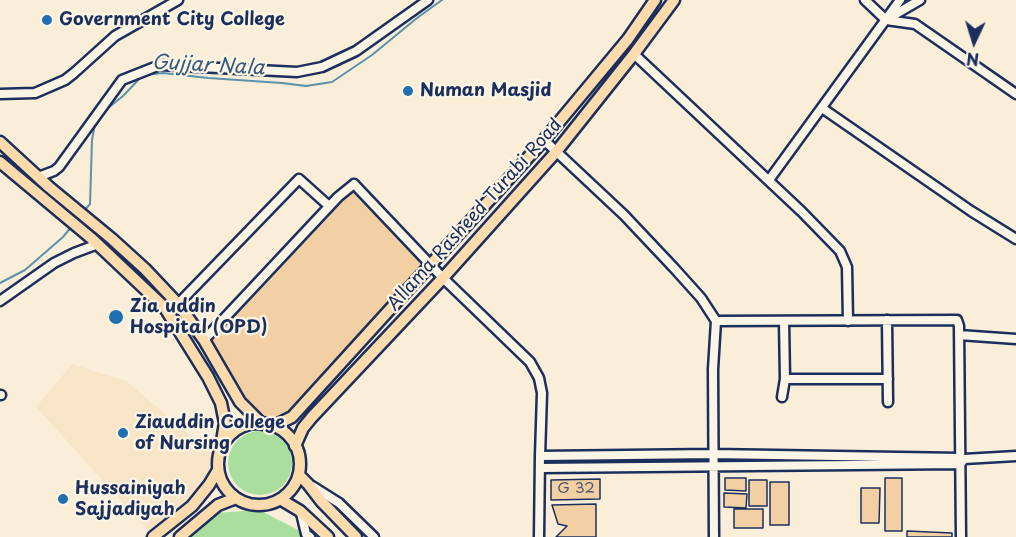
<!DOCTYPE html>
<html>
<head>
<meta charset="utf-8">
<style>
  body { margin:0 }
  #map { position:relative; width:1016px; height:537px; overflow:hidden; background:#faeed8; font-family:"Playpen Sans",sans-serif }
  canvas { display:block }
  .north { position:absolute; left:944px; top:12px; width:60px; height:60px; -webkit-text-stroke:4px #fcf5e5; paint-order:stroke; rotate:184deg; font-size:16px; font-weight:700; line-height:24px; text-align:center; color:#1b2f5e }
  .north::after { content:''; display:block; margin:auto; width:21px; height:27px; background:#1b2f5e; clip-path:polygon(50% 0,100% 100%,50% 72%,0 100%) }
</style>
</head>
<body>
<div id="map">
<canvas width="1016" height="537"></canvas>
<div class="north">N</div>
</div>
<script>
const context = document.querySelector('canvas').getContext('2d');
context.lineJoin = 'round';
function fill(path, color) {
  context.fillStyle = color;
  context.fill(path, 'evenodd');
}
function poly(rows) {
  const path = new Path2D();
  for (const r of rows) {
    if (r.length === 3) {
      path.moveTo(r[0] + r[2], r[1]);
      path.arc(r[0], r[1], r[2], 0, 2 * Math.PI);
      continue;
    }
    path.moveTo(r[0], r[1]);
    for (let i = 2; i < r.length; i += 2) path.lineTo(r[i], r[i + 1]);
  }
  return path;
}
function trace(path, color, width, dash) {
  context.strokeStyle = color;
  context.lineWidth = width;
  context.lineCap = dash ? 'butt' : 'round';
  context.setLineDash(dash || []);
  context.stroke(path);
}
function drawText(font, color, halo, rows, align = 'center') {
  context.font = font + ' "Playpen Sans",sans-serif';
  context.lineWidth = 4.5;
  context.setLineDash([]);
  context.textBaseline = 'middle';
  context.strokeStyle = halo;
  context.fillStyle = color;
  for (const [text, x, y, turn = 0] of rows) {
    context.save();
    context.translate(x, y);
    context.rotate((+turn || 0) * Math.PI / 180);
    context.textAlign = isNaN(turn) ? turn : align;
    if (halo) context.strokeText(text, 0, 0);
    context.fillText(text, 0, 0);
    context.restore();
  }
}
const built = poly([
  [72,364,126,381,218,458,218,470,209,485,154,537,36,407]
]);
const green = poly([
  [260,463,32],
  [259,510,306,534,310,537,184,537,214,513]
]);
const stream = poly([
  [102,113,123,96,143,75,163,73,208,78,282,83,306,86,332,82,372,55,417,18,442,0],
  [83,212,90,204,92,140,95,124],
  [0,283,25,270,63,237,72,226]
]);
const building = poly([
  [354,185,428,265,292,416,274,425,262,423,240,402,205,340,354,185],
  [725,478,746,478,746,491,725,490,725,478],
  [885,478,902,478,902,531,885,531,885,478],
  [600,479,600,499,551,500,551,480,600,479],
  [749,480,767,480,767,506,749,506,749,480],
  [770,482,789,482,789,525,770,525,770,482],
  [861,488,880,488,879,523,861,523,861,488],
  [724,493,747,494,746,508,724,507,724,493],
  [596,504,596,537,556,537,567,526,558,524,552,505,596,504],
  [734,509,763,509,763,528,734,528,734,509],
  [907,531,952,533,952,537,907,537,907,531]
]);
const minor = poly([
  [865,0,886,20,915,24,1016,94],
  [889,18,920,0],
  [634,54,802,212,840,251,847,267,848,321],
  [0,94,35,93,65,80,74,73,115,36,178,0],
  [822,108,971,211,1016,239],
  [544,140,624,215,674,268,701,298,716,321,713,369,714,537],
  [38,177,54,171,59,167,122,80,160,65,297,72,322,67,356,51,428,0],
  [769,180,900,0],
  [0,301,54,263,74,253,98,244],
  [178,304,299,179,329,206],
  [887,320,888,402],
  [716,321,957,320,959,326,961,537],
  [959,335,1016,339],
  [204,340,338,197,354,184,443,278,530,362,539,378,542,393,540,456,539,537],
  [785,379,888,379],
  [0,395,1,395],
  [782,397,785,379,784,321],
  [540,456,713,454,960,458,964,459,1016,456],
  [540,468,960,464,962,462],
  [312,486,339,503,374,537],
  [301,513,306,534,310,537]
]);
const major = poly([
  [0,142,49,187,112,239,145,269,178,304,204,340,240,402,262,424],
  [0,162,91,238,165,308,208,377,221,403,225,423,221,447],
  [259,464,41],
  [274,426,292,417,544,140,628,39,655,0],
  [295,446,303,428,312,417,443,278,556,152,634,54,674,0],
  [299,475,308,484,321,501,356,537],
  [280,499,300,511,328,537],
  [153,537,192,506,209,485,218,470],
  [180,537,218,505,236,498]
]);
const markers = [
  [47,20,6,"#1f6fb2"],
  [408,91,6,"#1f6fb2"],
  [116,317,8,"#1f6fb2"],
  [123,433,6,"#1f6fb2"],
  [63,499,6,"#1f6fb2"]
];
const numberNames = [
  ["G 32",576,489]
];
const poiNames = [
  ["Government City College",59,20],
  ["Numan Masjid",420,91],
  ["Zia uddin",130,307],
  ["Hospital (OPD)",130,328],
  ["Ziauddin College",135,423],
  ["of Nursing",135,444],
  ["Hussainiyah",75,489],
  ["Sajjadiyah",75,510]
];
const streetNames = [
  ["Allama Rasheed Turabi Road",475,215,-48]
];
const waterNames = [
  ["Gujjar Nala",208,66,3]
];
fill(built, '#f8e5c8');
fill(green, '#aade9f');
trace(stream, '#5a91ac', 2);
fill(building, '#f2d0a3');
trace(building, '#1b2f5e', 1.5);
trace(minor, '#1b2f5e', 13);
trace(major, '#1b2f5e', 15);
trace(minor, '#fcf5e5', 8);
trace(major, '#fedbac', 10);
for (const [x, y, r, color] of markers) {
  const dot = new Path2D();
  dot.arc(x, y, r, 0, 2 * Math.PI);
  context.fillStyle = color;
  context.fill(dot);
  trace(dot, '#fcf5e5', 2);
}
drawText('15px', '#51576f', null, numberNames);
drawText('bold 18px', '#1b2f5e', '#fcf5e5', poiNames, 'left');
drawText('18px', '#1b2f5e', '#fcf5e5', streetNames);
drawText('italic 20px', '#35587e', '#fcf5e5', waterNames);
</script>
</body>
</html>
